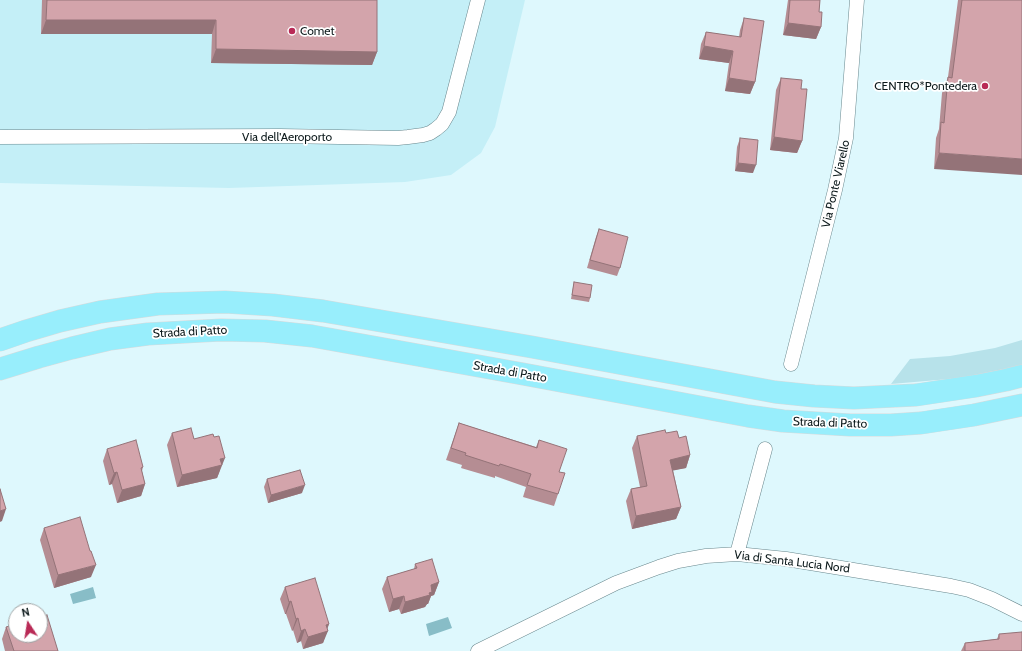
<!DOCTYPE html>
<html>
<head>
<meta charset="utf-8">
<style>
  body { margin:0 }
  #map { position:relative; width:1022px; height:651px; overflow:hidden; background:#def8fd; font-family:Cabin,sans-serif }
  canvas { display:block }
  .north { position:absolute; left:8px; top:603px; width:40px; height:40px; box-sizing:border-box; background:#fff; border:1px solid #9ea3a4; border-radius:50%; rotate:348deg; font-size:11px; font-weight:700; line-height:16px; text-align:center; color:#0c191b }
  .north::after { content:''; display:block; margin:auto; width:14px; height:18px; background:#b92a56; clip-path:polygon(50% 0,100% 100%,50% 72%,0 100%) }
</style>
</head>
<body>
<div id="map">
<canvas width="1022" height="651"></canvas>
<div class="north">N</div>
</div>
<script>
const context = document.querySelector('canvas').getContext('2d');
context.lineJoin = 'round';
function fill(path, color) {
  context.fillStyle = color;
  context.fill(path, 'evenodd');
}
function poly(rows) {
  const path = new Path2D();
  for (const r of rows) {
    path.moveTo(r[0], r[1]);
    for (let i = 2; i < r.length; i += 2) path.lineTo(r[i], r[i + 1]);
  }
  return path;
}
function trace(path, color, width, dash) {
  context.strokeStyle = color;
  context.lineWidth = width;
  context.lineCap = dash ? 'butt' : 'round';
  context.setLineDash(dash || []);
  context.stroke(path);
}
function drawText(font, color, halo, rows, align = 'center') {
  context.font = font + ' Cabin,sans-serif';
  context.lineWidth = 3.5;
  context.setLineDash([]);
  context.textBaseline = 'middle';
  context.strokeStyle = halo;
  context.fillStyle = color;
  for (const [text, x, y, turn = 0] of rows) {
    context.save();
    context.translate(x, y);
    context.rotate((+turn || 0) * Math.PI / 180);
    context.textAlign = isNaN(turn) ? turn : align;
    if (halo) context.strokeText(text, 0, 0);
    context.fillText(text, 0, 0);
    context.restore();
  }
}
const built = poly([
  [0,0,525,0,495,127,481,153,451,175,405,182,229,188,0,183]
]);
const green = poly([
  [1022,340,1022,365,1014,367,961,378,891,384,910,359,950,356,995,348]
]);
const water = poly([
  [93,587,96,598,73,604,70,594],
  [448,617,452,628,429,636,426,624]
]);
const minor = poly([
  [0,137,280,136,398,138,408,137,423,135,430,133,436,129,442,124,449,112,478,0],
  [791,364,835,190,846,138,857,0],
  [737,554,765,449],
  [478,651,616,583,659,567,678,561,706,556,737,554,786,559,951,586,969,590,992,599,1022,614]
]);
const primary = poly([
  [0,340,26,331,60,321,100,312,158,304,225,302,273,305,323,311,532,347,775,392,814,396,854,398,916,395,976,386,1006,380,1022,376],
  [0,369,39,357,72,348,110,339,148,334,221,330,265,331,312,336,523,374,748,416,783,421,850,425,891,425,921,423,974,415,1022,405]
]);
const wall = poly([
  [42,0,377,0,377,52,372,65,211,63,212,34,41,34],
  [788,0,820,0,819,12,821,27,816,39,783,35],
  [958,0,1022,0,934,169,936,138,939,129,942,93,948,77],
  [744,18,755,82,750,94,725,91,729,63,699,59,701,44,706,32,739,37,740,30],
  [781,78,802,141,797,153,770,150,776,90],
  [740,138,753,173,735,171,737,147],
  [599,229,620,268,617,276,587,268,596,237],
  [574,282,590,298,589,302,571,299,573,287],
  [459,423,536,447,539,440,559,472,558,494,554,506,523,497,526,487,495,476,495,478,461,468,462,465,446,460],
  [172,433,194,439,220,470,217,478,177,487,167,445],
  [666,433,690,455,686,468,673,470,681,507,676,519,632,529,626,501,631,489,640,487,632,448,637,436],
  [107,449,143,467,142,471,145,484,141,496,117,503,112,484,109,485,103,461],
  [267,479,302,493,268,503,264,487],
  [44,528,91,577,54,588,40,540],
  [415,564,439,582,434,595,431,596,428,604,427,604,425,607,401,614,399,609,389,612,382,589,387,577,414,569],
  [285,587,329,624,323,643,303,649,301,641,297,643,293,630,292,631,286,614,285,614,280,599],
  [6,627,58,651,5,651,2,639],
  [999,634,1022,651,961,651,965,643,997,639]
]);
const shadedWall = poly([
  [46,20,216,20,212,34,41,34],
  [788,23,821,27,816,39,783,35],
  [704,46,733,51,729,63,699,59],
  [216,49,377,52,372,65,211,63],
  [729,78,755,82,750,94,725,91],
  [774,137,802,141,797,153,770,150],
  [939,153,1022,159,1022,175,934,169],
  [738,163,756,165,753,173,735,171],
  [690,455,686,468,666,472,670,460],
  [225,458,217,478,177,487,182,475,220,459],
  [117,472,112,484,109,485,114,473],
  [145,484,141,496,117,503,122,490],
  [305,485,302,493,268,503,271,495],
  [681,507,676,519,632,529,636,516],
  [6,509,2,521,0,522,0,511],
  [96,565,91,577,54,588,58,575],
  [439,582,434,595,431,596,428,604,427,604,425,607,401,614,405,602,431,585],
  [404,596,399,609,389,612,393,599],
  [291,601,286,614,285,614,289,602],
  [298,618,293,630,292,631,296,619],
  [329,624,326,631,328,631,323,643,303,649,308,637,326,625],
  [305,629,301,641,297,643,301,631]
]);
const building = poly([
  [47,0,377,0,377,52,216,49,216,20,46,20,47,0],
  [790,0,820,0,819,12,822,12,821,27,788,23,790,0],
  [962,0,1022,0,1022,159,939,153,941,122,944,123,948,77,952,78,962,0],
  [744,18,764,21,755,82,729,78,733,51,704,46,706,32,741,37,744,18],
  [781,78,802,80,801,89,807,89,802,141,774,137,781,78],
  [740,138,758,140,756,165,738,163,740,138],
  [599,229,628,237,620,268,590,260,599,229],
  [574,282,592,285,590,298,572,295,574,282],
  [459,423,537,448,539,440,567,449,559,472,565,473,558,494,527,485,531,474,500,464,499,466,465,455,466,453,451,448,459,423],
  [191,428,194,439,213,434,214,437,219,436,225,458,220,459,222,465,182,475,172,433,191,428],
  [665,430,666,433,677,431,679,438,686,436,690,455,670,460,681,507,636,516,631,489,647,486,637,436,665,430],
  [136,440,143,467,141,468,145,484,122,490,117,472,114,473,107,449,136,440],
  [300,470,305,485,271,495,267,479,300,470],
  [0,489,6,509,0,511,0,489],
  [80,517,90,551,91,551,96,565,58,575,44,528,80,517],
  [432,559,439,582,431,585,432,592,429,593,430,595,405,602,404,596,393,599,387,577,417,568,415,564,432,559],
  [315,578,329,624,326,625,328,631,308,637,305,629,301,631,298,618,296,619,291,601,289,602,285,587,315,578],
  [47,615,58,651,14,651,6,627,16,624,16,635,40,635,40,617,47,615],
  [1022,632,1022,651,965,651,965,643,999,639,999,634,1022,632]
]);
const markers = [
  [292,31,4,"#b92a56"],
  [985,86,4,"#b92a56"]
];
const poiNames = [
  ["Comet",300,31],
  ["CENTRO*Pontedera",977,86,"right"]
];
const streetNames = [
  ["Via dell'Aeroporto",287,137],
  ["Via Ponte Viarello",836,184,-77],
  ["Strada di Patto",190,332,-3],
  ["Strada di Patto",510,372,10],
  ["Strada di Patto",830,423,2],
  ["Via di Santa Lucia Nord",792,562,7]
];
fill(built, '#c4eff7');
fill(green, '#b7e2ea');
fill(water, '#88bdc7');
trace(minor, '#68878d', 15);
trace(primary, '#d8dadb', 23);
trace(minor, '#fff', 14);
trace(primary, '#98eefc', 22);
fill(wall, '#b58d93');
fill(shadedWall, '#947378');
fill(building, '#d3a4ab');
trace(building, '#947378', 1);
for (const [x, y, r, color] of markers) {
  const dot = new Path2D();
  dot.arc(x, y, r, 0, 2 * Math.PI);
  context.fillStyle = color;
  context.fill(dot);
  trace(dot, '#fff', 1.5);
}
drawText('12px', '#0c191b', '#fff', poiNames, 'left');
drawText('12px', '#0c191b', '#fff', streetNames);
</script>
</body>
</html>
